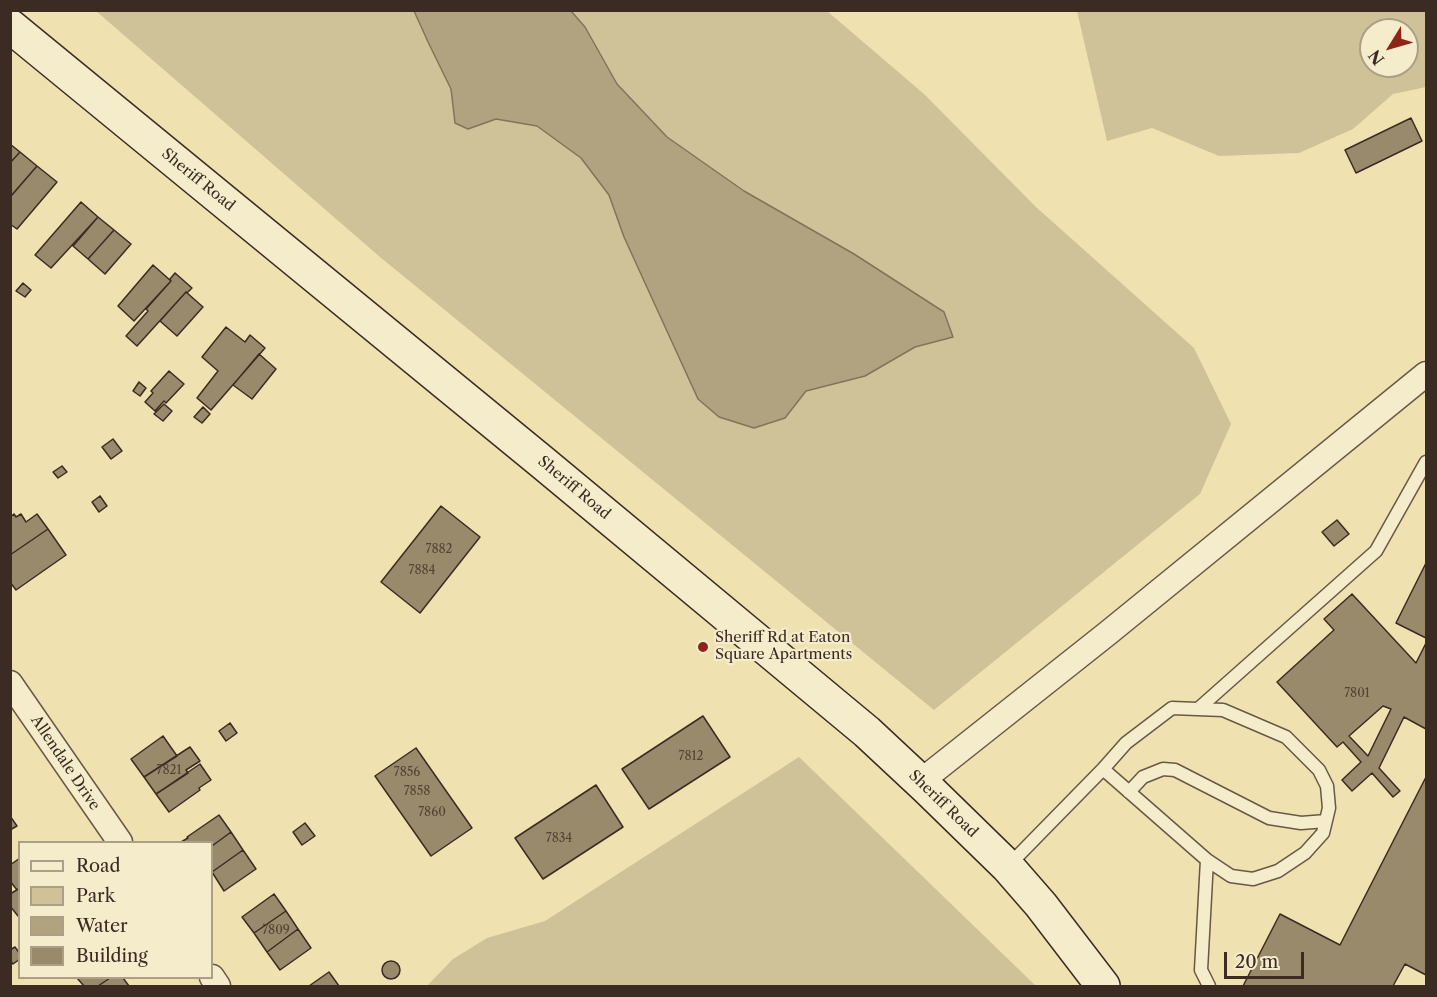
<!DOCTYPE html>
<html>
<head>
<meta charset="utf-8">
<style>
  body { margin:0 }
  #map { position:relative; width:1437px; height:997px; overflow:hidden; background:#efe1b0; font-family:"Libre Caslon Text",serif }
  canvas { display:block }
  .frame { position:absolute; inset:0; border:12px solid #3b2b23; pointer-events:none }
  .legend { position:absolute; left:18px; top:841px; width:195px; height:138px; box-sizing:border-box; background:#f5eccc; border:2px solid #ab9f88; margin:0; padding:8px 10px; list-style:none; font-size:18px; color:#3b2b23 }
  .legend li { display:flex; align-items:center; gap:12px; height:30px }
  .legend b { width:30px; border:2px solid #ab9f88 }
  .north { position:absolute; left:1359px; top:18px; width:60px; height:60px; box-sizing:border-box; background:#f5eccc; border:2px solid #ab9f88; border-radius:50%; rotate:233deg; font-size:16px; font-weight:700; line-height:24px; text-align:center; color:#3b2b23 }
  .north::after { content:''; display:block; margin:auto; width:21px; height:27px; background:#8f2418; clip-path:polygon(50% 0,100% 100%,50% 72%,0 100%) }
  .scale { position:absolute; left:1224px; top:952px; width:80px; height:27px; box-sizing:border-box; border:3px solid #3b2b23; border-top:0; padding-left:8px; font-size:18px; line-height:21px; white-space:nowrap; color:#3b2b23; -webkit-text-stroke:4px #f5eccc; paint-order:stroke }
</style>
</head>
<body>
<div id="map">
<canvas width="1437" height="997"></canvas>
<div class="frame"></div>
<ul class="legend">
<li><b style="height:8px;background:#f5eccc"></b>Road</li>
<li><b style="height:16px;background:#d0c298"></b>Park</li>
<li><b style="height:16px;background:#b2a380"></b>Water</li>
<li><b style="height:16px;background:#998a6c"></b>Building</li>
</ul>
<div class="north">N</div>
<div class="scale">20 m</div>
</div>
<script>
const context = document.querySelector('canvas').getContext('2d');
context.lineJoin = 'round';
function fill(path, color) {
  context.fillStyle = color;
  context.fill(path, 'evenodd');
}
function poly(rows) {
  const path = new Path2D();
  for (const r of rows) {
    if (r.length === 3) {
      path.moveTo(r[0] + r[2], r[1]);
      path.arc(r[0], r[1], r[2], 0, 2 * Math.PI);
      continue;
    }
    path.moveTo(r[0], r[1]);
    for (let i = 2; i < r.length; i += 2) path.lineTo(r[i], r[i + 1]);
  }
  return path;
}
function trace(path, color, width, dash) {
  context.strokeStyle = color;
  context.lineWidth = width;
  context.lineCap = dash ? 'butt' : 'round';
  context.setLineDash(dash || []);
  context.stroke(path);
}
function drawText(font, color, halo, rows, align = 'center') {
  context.font = font + ' "Libre Caslon Text",serif';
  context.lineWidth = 4.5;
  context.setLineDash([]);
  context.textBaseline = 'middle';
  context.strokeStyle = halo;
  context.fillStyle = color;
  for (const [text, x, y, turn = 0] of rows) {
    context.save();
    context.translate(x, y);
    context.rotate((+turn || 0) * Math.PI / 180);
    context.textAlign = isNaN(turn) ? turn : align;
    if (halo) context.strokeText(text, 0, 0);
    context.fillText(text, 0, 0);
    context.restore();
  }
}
const green = poly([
  [96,11,827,11,924,94,1036,207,1194,348,1231,424,1200,494,934,710,380,257],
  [1077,11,1426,11,1426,87,1393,94,1353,129,1299,153,1219,156,1152,128,1107,141],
  [1371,30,1407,30,1407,66,1371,66],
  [799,757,1036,986,427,986,453,959,487,938,545,921]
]);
const water = poly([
  [414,11,571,11,585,27,617,84,667,137,744,191,854,254,944,312,953,337,915,347,865,376,806,391,785,418,754,428,719,417,698,399,624,237,609,195,581,158,537,126,496,119,468,129,455,123,451,89,429,44,414,11]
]);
const building = poly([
  [1411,118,1422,141,1356,173,1345,150,1411,118],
  [10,144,20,152,10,163,10,144],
  [20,152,37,166,12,195,10,194,10,163,20,152],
  [37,166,57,182,17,229,10,224,10,197,37,166],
  [81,202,98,217,51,268,35,255,81,202],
  [98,217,114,230,88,259,73,246,98,217],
  [114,230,131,244,105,274,88,259,114,230],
  [153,265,171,281,134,321,118,306,153,265],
  [175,273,192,288,187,293,186,292,137,346,126,336,148,311,146,309,171,281,170,279,175,273],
  [23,283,31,290,25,297,16,291,23,283],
  [186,292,203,307,177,336,160,321,186,292],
  [226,327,245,342,250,335,265,348,211,410,197,398,218,371,202,357,226,327],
  [259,354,276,369,252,399,233,385,259,354],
  [169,371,184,384,166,403,164,401,155,411,145,402,153,393,151,391,169,371],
  [139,382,146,388,140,396,133,391,139,382],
  [164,404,172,411,163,421,154,414,164,404],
  [203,407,210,414,202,423,194,417,203,407],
  [113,439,122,451,111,459,102,447,113,439],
  [62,466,67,472,58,478,53,472,62,466],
  [100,496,107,506,99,512,92,502,100,496],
  [441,506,480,537,420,613,381,582,441,506],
  [14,514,16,517,21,514,26,522,37,514,48,529,10,555,10,517,14,514],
  [1337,520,1349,534,1334,546,1322,532,1337,520],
  [48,529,66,555,16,590,10,582,10,555,48,529],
  [1426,563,1426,638,1396,623,1426,563],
  [1352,594,1416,663,1426,643,1426,729,1404,717,1379,768,1400,791,1393,797,1372,773,1352,791,1342,780,1361,762,1343,742,1337,747,1277,682,1334,630,1324,619,1352,594],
  [1383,706,1391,709,1368,756,1349,736,1383,706],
  [703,716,730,757,649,809,622,769,703,716],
  [230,723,237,733,226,741,219,731,230,723],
  [163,736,177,756,144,777,131,759,163,736],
  [190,747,200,761,186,770,188,773,156,794,144,777,190,747],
  [416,748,472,828,431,856,375,776,416,748],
  [200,764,211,780,199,788,200,790,169,812,156,794,200,764],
  [1426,777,1426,975,1405,964,1393,986,1243,986,1280,914,1340,945,1426,777],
  [596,785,623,827,543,879,515,838,596,785],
  [219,815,231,832,212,846,212,842,181,842,188,838,187,837,219,815],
  [10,816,17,826,10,830,10,816],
  [305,823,315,836,302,845,293,832,305,823],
  [231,832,243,850,212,872,212,846,231,832],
  [243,850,256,869,224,891,212,872,243,850],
  [20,858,20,888,17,890,10,881,10,865,20,858],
  [20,888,20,915,18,916,10,906,10,894,20,888],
  [274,894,286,911,254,933,242,917,274,894],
  [286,911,298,929,267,952,254,933,286,911],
  [298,929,311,948,280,970,267,952,298,929],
  [15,947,20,954,20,959,13,964,10,960,10,950,15,947],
  [391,970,9],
  [329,972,339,986,309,986,329,972],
  [77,978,110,978,98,986,84,986,77,978],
  [110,978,123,978,129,986,98,986,110,978]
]);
const lane = poly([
  [1198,709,1376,551,1426,462],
  [1129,792,1143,777,1163,769,1175,770,1269,818,1301,823,1326,821],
  [1207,860,1201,970,1209,986],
  [1008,866,1103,769,1126,743,1172,708,1223,710,1286,737,1319,770,1327,786,1329,808,1323,833,1305,853,1278,871,1253,879,1231,876,1207,860,1103,769]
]);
const street = poly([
  [10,683,120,842],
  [920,782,1108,633,1426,374],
  [212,977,218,986]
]);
const secondary = poly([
  [10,26,542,462,867,732,927,788,1007,866,1041,905,1103,986]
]);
const markers = [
  [703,647,6,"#8f2418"]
];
const numberNames = [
  ["7882",439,550],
  ["7884",422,571],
  ["7801",1357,694],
  ["7812",691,757],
  ["7821",169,771],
  ["7856",407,773],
  ["7858",417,792],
  ["7860",432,813],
  ["7834",559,839],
  ["7809",276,931]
];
const streetNames = [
  ["Sheriff Road",198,180,39],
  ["Sheriff Road",574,488,40],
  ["Allendale Drive",65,763,56],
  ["Sheriff Road",943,804,44]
];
const poiNames = [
  ["Sheriff Rd at Eaton",715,638],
  ["Square Apartments",715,655]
];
fill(green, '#d0c298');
fill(water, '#b2a380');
trace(water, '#82735b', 1.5);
fill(building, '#998a6c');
trace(building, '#3b2b23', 1.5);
trace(lane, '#685846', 15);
trace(street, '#685846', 27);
trace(secondary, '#3b2b23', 36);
trace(lane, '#f5eccc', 12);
trace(street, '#f5eccc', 24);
trace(secondary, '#f5eccc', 33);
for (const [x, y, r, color] of markers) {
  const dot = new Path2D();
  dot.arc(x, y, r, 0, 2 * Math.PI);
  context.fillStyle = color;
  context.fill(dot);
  trace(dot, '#f5eccc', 2);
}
drawText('12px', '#524335', null, numberNames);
drawText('15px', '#3b2b23', '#f5eccc', streetNames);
drawText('15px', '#3b2b23', '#f5eccc', poiNames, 'left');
</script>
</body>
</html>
